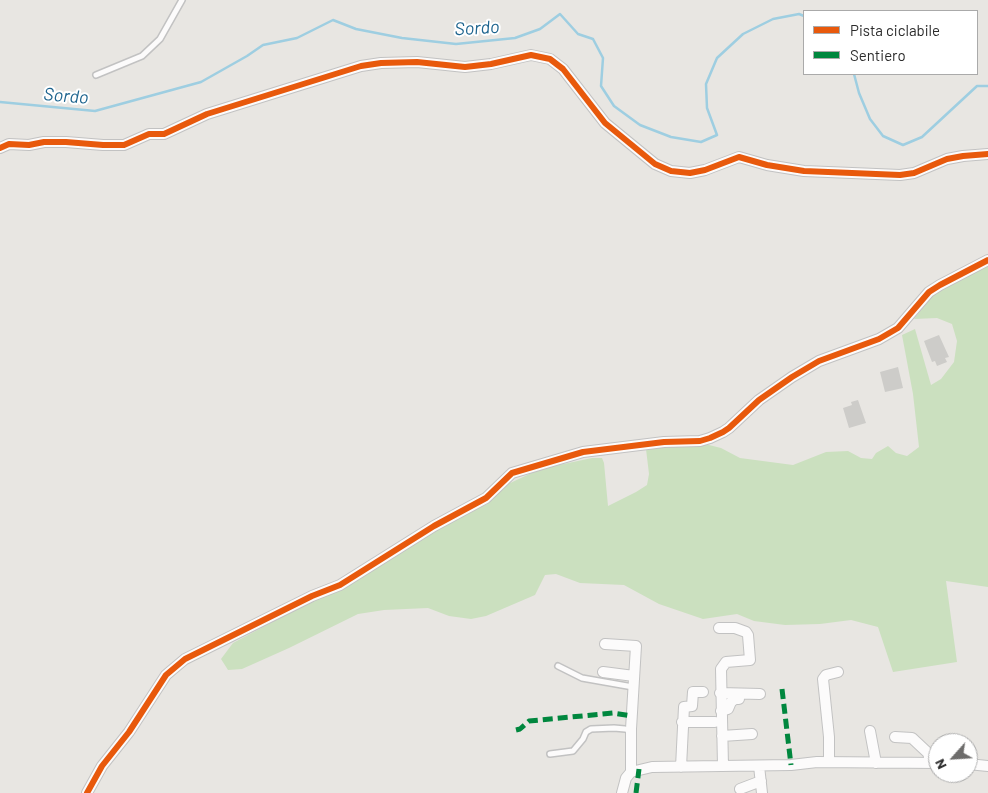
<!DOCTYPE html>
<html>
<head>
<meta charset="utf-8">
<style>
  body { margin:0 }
  #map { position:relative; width:988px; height:793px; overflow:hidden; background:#e8e6e2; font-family:Barlow,sans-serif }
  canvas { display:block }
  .legend { position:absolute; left:803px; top:10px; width:175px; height:65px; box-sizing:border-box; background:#fff; border:1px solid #aaa; margin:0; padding:6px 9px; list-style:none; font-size:15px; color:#2b2b2b }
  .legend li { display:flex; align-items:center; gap:10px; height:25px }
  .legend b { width:25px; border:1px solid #aaa }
  .north { position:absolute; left:928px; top:733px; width:50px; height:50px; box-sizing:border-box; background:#fff; border:1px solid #aaa; border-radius:50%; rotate:244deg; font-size:14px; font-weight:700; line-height:20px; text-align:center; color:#2b2b2b }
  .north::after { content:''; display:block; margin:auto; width:18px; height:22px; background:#6d6c6b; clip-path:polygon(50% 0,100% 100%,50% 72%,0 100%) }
</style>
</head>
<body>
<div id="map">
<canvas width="988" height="793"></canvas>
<ul class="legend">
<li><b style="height:6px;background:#e8590c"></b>Pista ciclabile</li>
<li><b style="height:6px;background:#00873e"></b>Sentiero</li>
</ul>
<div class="north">N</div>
</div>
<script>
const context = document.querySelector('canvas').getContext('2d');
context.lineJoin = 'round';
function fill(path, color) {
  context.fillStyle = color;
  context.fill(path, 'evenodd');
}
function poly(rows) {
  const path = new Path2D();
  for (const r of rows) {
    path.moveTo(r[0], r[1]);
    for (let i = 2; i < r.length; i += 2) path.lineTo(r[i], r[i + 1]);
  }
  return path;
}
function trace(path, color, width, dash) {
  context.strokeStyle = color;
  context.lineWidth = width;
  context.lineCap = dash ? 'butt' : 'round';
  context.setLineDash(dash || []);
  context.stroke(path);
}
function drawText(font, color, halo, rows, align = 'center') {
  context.font = font + ' Barlow,sans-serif';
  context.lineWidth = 4;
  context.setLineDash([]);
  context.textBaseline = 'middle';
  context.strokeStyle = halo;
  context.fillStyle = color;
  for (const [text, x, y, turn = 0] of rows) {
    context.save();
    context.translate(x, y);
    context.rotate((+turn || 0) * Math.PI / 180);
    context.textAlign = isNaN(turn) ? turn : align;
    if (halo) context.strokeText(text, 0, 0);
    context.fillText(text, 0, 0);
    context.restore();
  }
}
const green = poly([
  [988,265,988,587,946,581,957,662,893,672,878,627,851,620,820,624,785,625,754,621,737,614,703,619,659,604,624,585,580,583,556,574,545,575,535,595,486,616,471,619,449,616,428,608,384,610,358,614,289,648,242,669,228,670,221,659,233,643,385,562,447,524,487,504,506,485,540,469,592,458,602,458,604,463,608,506,636,492,647,485,649,474,646,449,701,443,721,448,740,458,793,465,826,452,848,451,861,458,872,459,876,453,888,446,896,453,907,456,919,447,913,394,902,335,915,329,931,385,941,379,954,362,957,341,952,324,937,318,914,319,934,294]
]);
const stream = poly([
  [854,74,859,93,870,119,883,136,903,145,922,137,977,86,988,86],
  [0,102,95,111,201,82,247,56,263,45,297,38,333,20,356,29,402,38,456,44,515,38,540,29,560,14,578,34,593,39,603,58,601,86,614,106,640,125,671,137,701,142,717,135,707,108,706,84,717,58,743,34,773,19,799,14,804,16]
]);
const building = poly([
  [939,335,949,357,945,358,947,362,937,366,935,361,932,362,924,341],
  [898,367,903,388,885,392,880,372],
  [858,400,866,423,849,428,843,408,852,405,851,402]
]);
const service = poly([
  [96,75,142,56,160,39,182,0],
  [558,666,582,678,633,687],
  [550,754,573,751,583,739,586,732,591,729,614,728,625,729,631,731]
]);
const minor = poly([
  [0,148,9,144,29,145,44,142,66,142,103,145,124,145,149,134,164,134,207,114,361,66,381,63,417,62,465,67,491,64,531,55,550,59,563,69,605,123,655,164,671,171,690,173,705,170,739,157,767,165,804,171,900,175,914,173,947,159,963,156,988,154],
  [719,628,735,628,746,632,748,635,750,660,726,662,721,669,723,766],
  [605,644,636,646,631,729,631,772],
  [603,672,634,676],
  [720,693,760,694],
  [721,711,728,709,731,702,735,699,739,699],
  [682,722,715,722],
  [870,731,876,763],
  [722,736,752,734],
  [895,737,912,738,928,753,931,763],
  [829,762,829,737,823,679,826,675,838,672],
  [968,764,988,766],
  [759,766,762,793],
  [681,767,684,707,692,706,693,692,703,692],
  [740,789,761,781],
  [87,793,102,766,129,732,166,675,185,659,312,596,340,585,434,526,486,498,512,473,583,452,664,442,700,441,710,438,723,432,729,428,759,400,792,377,819,361,879,339,898,328,929,292,940,285,988,260],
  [622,793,626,778,631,772,652,767,791,765,817,762,938,763]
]);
const quiet = poly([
  [782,689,791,765],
  [516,730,520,729,529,721,613,713,632,716],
  [636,793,639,769]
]);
const cycleway = poly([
  [0,148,9,144,29,145,44,142,66,142,103,145,124,145,149,134,164,134,207,114,361,66,381,63,417,62,465,67,491,64,531,55,550,59,563,69,605,123,655,164,671,171,690,173,705,170,739,157,767,165,804,171,900,175,914,173,947,159,963,156,988,154],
  [87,793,102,766,129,732,166,675,185,659,312,596,340,585,434,526,486,498,512,473,583,452,664,442,700,441,710,438,723,432,729,428,759,400,792,377,819,361,879,339,898,328,929,292,940,285,988,260]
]);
const waterNames = [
  ["Sordo",477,28,-3],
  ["Sordo",66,96,5]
];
fill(green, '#cbe0bf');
trace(stream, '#9ecee1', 2.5);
fill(building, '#cdccc9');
trace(service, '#c2c2c2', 8);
trace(minor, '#c2c2c2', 12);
trace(service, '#fcfbfb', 5);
trace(minor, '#fcfbfb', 10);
trace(quiet, '#00873e', 5, [10, 5]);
trace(cycleway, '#e8590c', 6);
drawText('italic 18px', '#1d648e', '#fff', waterNames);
</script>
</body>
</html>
